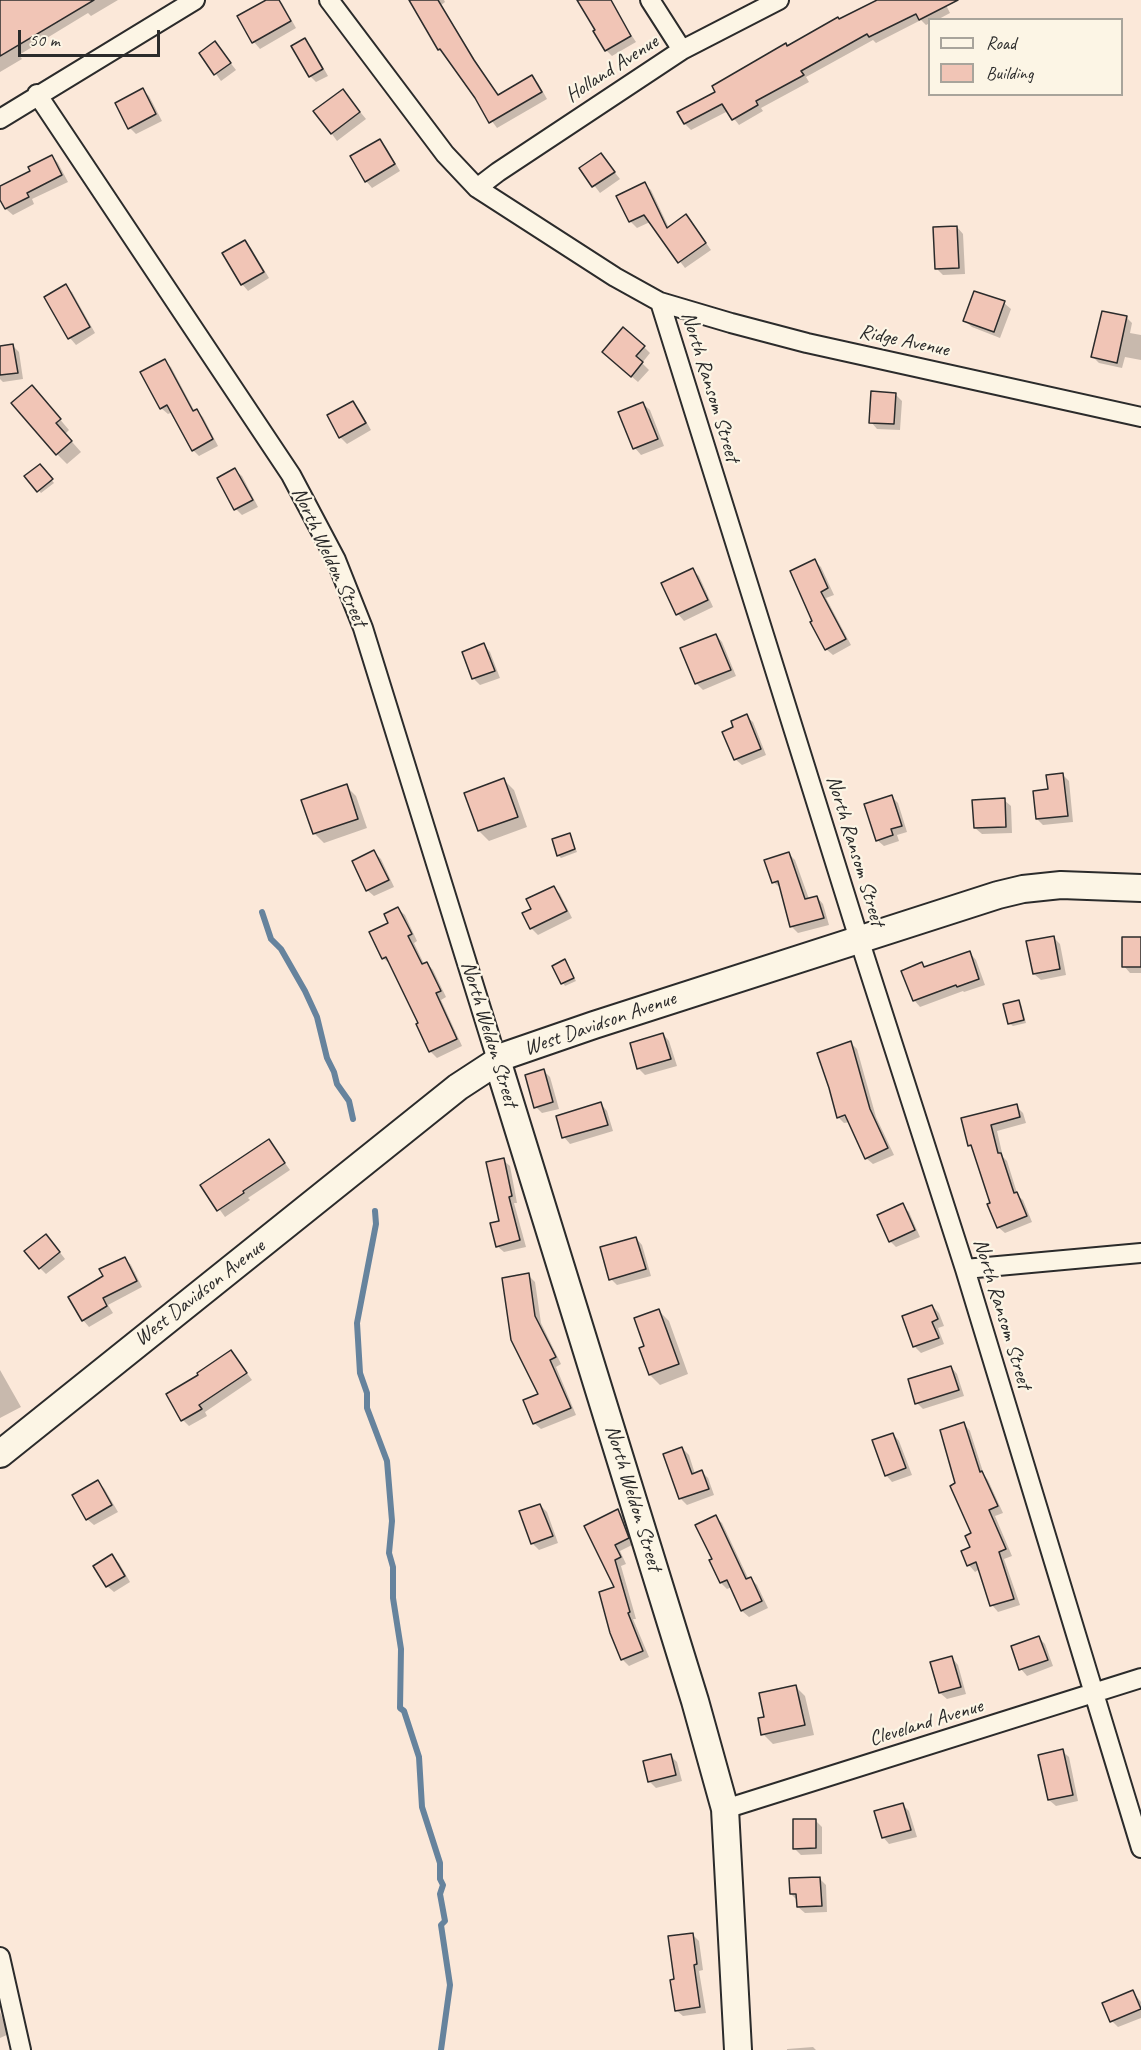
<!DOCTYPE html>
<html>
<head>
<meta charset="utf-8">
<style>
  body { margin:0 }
  #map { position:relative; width:1141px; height:2050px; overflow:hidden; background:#fbe8d9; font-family:Caveat,sans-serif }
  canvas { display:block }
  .legend { position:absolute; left:928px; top:18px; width:195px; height:78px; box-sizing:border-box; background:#fcf5e5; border:2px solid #a8a49b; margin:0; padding:8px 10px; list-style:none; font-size:18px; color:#2b2b2b }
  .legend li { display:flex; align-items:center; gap:12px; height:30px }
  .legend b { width:30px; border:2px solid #a8a49b }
  .scale { position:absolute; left:18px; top:30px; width:142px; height:27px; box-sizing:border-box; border:3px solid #2b2b2b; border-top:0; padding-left:8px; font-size:18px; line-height:21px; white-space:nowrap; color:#2b2b2b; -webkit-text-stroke:4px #fcf5e5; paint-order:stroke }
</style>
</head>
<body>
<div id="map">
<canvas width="1141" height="2050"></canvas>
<ul class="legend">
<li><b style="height:8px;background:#fcf5e5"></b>Road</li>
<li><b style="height:16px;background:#f1c5b6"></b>Building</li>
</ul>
<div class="scale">50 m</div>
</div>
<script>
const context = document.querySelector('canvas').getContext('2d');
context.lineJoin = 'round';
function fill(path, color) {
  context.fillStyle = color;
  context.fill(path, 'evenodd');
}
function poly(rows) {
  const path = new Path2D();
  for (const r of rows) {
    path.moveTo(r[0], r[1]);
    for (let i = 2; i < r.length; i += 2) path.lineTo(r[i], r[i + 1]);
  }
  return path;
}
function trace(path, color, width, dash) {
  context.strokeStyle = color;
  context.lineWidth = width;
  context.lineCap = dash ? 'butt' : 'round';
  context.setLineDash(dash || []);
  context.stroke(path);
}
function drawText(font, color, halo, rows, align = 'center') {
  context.font = font + ' Caveat,sans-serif';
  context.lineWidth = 4.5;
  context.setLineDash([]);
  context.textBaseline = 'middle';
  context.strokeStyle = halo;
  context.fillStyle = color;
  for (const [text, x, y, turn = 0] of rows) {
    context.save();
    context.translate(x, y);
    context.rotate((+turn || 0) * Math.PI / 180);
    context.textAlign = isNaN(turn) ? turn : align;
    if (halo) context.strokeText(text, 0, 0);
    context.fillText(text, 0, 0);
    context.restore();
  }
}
const shadow = poly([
  [11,0,118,0,91,16,88,13,19,55,22,59,0,72,0,24],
  [269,0,279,0,282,3,296,28,260,49,254,42,239,17],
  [411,0,444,0,445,2,441,5,480,68,499,96,532,77,538,83,547,99,497,128,439,49],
  [580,0,608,0,636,42,612,56,606,50],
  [881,0,952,0,945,3,950,13,937,20,930,20,930,23,926,25,921,20,876,43,873,40,806,77,809,82,761,108,763,111,739,125,728,111,691,130,685,124,717,93,788,47],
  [304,40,311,46,328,76,316,82,310,76],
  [215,43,236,70,221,81,201,53],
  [143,90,149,96,162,121,136,134,130,128],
  [343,91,366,119,337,141,315,111],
  [380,141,386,147,400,171,372,188,366,181],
  [601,155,620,179,600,193,581,168],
  [52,156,58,163,68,182,32,199,34,204,13,215,6,209,0,196,0,188,32,172],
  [644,184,651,190,669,228,692,223,711,250,685,268,650,222,637,228,631,222,618,196],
  [957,227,963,234,965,274,943,275,937,269],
  [245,241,251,248,269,278,248,291,242,284],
  [65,286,72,292,95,333,76,345,70,338,46,297],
  [1004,303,1011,309,1000,338,972,327,965,321],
  [1126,317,1132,323,1130,333,1141,335,1141,360,1125,357,1122,368,1099,363,1093,357],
  [13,346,19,352,23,379,3,382,0,379,0,347],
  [644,347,650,353,642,363,649,370,638,382,610,358],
  [164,360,171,367,195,412,197,411,203,417,218,446,199,456,193,450,173,412,168,414,161,408],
  [895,394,902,401,900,430,877,429,871,422],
  [41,397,69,430,65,434,81,452,67,464,57,454],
  [352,402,359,409,371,430,347,444,340,437],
  [643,404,650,410,664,446,641,455,635,448,620,413],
  [40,466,54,483,41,493,27,476],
  [235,470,242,476,258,507,242,515,236,509],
  [815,561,821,567,834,595,826,598,851,645,833,655,826,649],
  [693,570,699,576,713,607,684,621,678,614,663,583],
  [716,635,722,642,736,676,703,690,696,683],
  [484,645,490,652,500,678,480,685,473,678],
  [746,716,753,722,766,755,742,765,735,759,735,728],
  [1063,775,1069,781,1073,822,1043,825,1037,819,1049,791],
  [504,780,514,790,527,827,489,841,479,831],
  [346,786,356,796,367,828,324,843,314,833],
  [891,796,898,803,907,832,897,835,899,841,884,846,877,840],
  [1004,800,1011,806,1012,833,982,834,975,828],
  [570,835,577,852,561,858,558,855],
  [374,852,381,859,394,887,374,896,367,890],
  [788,853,795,860,809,899,817,897,823,904,829,925,798,933,792,927,781,888,773,882],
  [554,887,560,894,572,918,538,935,532,929,524,913,533,909],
  [398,909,405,915,417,941,414,943,424,964,427,963,433,970,446,997,441,1000,462,1046,437,1058,430,1051,421,1023,390,964,383,958,390,923],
  [1053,937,1060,944,1066,975,1041,980,1034,974],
  [1141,938,1141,973,1130,973,1124,966],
  [970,953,976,960,985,985,964,992,963,991,920,1007,914,1000,922,964,926,968],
  [565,961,576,981,565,986,554,967],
  [1018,1002,1021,1004,1026,1023,1013,1026,1010,1024,1005,1005],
  [663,1034,669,1041,677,1066,645,1075,639,1069,631,1044],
  [850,1042,857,1049,876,1117,894,1155,873,1164,866,1158,850,1122,844,1123,838,1117],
  [852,1114,840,1118,840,1115],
  [544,1071,550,1077,559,1109,542,1113,536,1107],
  [601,1104,607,1111,613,1131,570,1144,564,1137],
  [1016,1106,1023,1113,1026,1123,997,1131,1003,1157,1007,1161,1018,1196,1023,1200,1032,1222,1005,1233,998,1227,973,1149,969,1145,963,1119],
  [269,1141,290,1170,248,1198,250,1200,225,1217,202,1185],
  [503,1160,510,1166,517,1203,514,1203,526,1247,504,1252,497,1246,501,1222],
  [902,1205,909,1212,920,1237,896,1247,890,1241],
  [636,1238,642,1245,651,1276,617,1285,611,1279],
  [52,1242,65,1259,46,1274,40,1268],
  [125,1258,131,1265,142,1287,108,1305,113,1313,89,1327,83,1320,105,1277],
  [528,1275,535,1282,541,1323,561,1364,556,1367,576,1415,541,1429,534,1423,540,1394],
  [932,1306,939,1313,944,1326,938,1328,944,1344,921,1353,915,1347,904,1317],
  [659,1311,669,1321,688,1374,660,1385,650,1375,640,1349,646,1347],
  [231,1352,252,1380,205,1412,207,1416,189,1426,183,1420,201,1376],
  [951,1367,957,1374,964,1396,923,1409,917,1403],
  [0,1370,21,1407,0,1418],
  [964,1424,970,1431,984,1475,988,1480,1003,1513,995,1516,1012,1556,1004,1559,1020,1605,998,1612,992,1605,980,1569,975,1572,969,1565,973,1534,957,1484],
  [893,1434,899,1441,912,1475,892,1482,886,1475],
  [682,1448,689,1455,695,1474,702,1472,708,1478,714,1495,687,1505,681,1499,665,1455],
  [98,1482,104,1488,118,1512,94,1525,87,1519],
  [540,1505,547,1512,558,1543,539,1550,532,1543],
  [618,1511,624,1517,634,1544,620,1551,626,1564,621,1566,636,1619,633,1619,649,1657,629,1666,622,1659,616,1588,586,1527],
  [716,1517,722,1523,749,1580,751,1579,757,1585,768,1608,749,1617,742,1611,732,1587,727,1589,721,1583,711,1561,714,1559],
  [112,1556,119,1563,130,1582,114,1592,107,1586],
  [1039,1638,1045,1644,1053,1666,1027,1676,1021,1669],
  [952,1658,958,1665,966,1694,947,1699,940,1693],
  [795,1686,805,1696,814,1735,773,1744,763,1734,766,1718],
  [1062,1751,1069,1757,1078,1801,1056,1806,1049,1800],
  [671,1756,677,1762,682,1781,656,1788,649,1781],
  [903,1805,909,1811,917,1837,889,1844,883,1837],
  [815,1820,822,1827,822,1854,801,1855,794,1848],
  [819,1878,826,1885,827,1912,805,1913,798,1907,798,1901,791,1894],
  [693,1935,699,1941,703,1970,699,1971,706,2013,683,2016,676,2010,675,1980],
  [1133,1992,1141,2002,1141,2018,1118,2027,1112,2021],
  [0,2012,9,2034,0,2038],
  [813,2047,816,2050,787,2050,787,2049]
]);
const stream = poly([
  [262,912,271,939,281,949,305,991,317,1017,327,1058,334,1072,337,1084,349,1101,353,1119],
  [375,1211,376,1224,357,1323,360,1373,367,1393,367,1408,387,1461,392,1521,389,1553,393,1567,393,1598,401,1649,400,1708,404,1711,419,1757,422,1807,440,1863,440,1879,443,1885,440,1894,445,1921,441,1925,450,1985,441,2050]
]);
const building = poly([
  [0,0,94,0,0,56,0,0],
  [266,0,279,0,291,21,252,43,237,16,266,0],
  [409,0,438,0,474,60,498,95,532,75,542,92,489,123,475,98,440,49,438,50,409,0],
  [577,0,611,0,631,36,605,51,593,31,595,30,577,0],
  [877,0,958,0,919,20,916,14,869,37,867,34,801,71,804,75,756,101,758,105,732,120,722,104,684,124,677,112,715,92,712,86,786,43,787,46,838,17,839,19,877,0],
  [305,38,323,69,309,77,291,46,305,38],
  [215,41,231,63,214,75,199,53,215,41],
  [143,88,156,114,128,129,115,103,143,88],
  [343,89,360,112,331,134,313,111,343,89],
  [380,139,395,164,365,182,350,156,380,139],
  [601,153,615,172,592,187,579,168,601,153],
  [52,155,62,175,27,193,29,197,5,209,0,200,0,186,30,171,28,167,52,155],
  [645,182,667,228,686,214,706,243,678,263,644,215,629,222,616,196,645,182],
  [957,226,959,268,935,269,933,227,957,226],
  [245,240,264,272,241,285,222,253,245,240],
  [66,284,90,327,68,339,44,297,66,284],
  [974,291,1005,301,994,332,963,321,974,291],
  [1102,311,1127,316,1117,363,1091,357,1102,311],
  [623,327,645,346,636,356,643,362,631,377,602,352,623,327],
  [13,344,18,373,0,375,0,346,13,344],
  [165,359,193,411,197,409,213,439,192,451,167,405,160,409,140,372,165,359],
  [32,385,61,419,56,423,72,441,56,455,11,403,32,385],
  [871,391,896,393,894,424,869,423,871,391],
  [353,401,366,423,339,438,327,415,353,401],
  [643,402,658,439,633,449,618,412,643,402],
  [40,464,53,479,37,492,24,476,40,464],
  [235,468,253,500,234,510,217,478,235,468],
  [815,559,828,588,821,592,846,639,825,650,810,622,812,621,790,571,815,559],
  [693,568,708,600,676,615,661,583,693,568],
  [716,634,731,670,695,684,680,648,716,634],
  [484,643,495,671,472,679,462,652,484,643],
  [747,714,761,749,734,760,722,732,733,727,731,721,747,714],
  [1063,773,1068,816,1036,819,1033,791,1048,789,1046,775,1063,773],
  [504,778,518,817,478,831,464,793,504,778],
  [347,784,358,819,313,834,301,800,347,784],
  [892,795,902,826,891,829,893,835,876,841,864,804,892,795],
  [1005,798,1006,827,974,828,972,800,1005,798],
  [570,833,575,849,557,856,552,839,570,833],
  [374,850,389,880,366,891,352,861,374,850],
  [789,852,805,899,817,896,824,918,790,927,778,881,772,883,764,860,789,852],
  [554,886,567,911,530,929,522,913,531,909,526,899,554,886],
  [398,907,412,934,408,936,422,964,427,962,441,991,436,993,457,1039,429,1052,416,1024,418,1023,386,957,382,959,369,932,388,923,384,914,398,907],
  [1054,936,1060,969,1033,974,1026,941,1054,936],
  [1122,937,1141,937,1141,967,1122,967,1122,937],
  [970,951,979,979,957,987,956,985,913,1001,901,971,922,962,924,967,970,951],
  [565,959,574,978,561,984,552,966,565,959],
  [1019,1000,1024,1020,1008,1024,1003,1004,1019,1000],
  [663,1033,671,1059,637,1069,630,1043,663,1033],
  [851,1041,870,1109,888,1148,865,1159,845,1115,837,1118,829,1088,817,1053,851,1041],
  [544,1069,553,1102,534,1108,525,1075,544,1069],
  [601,1102,608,1125,562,1138,556,1116,601,1102],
  [1017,1104,1020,1117,991,1125,998,1153,1001,1153,1014,1193,1017,1192,1027,1216,997,1228,987,1204,990,1203,971,1145,968,1146,961,1118,1017,1104],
  [269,1139,285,1163,243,1191,244,1193,217,1211,200,1185,269,1139],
  [504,1158,512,1196,509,1197,520,1240,496,1247,490,1223,499,1221,486,1162,504,1158],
  [903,1203,915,1230,889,1242,877,1215,903,1203],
  [46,1234,60,1252,39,1269,24,1251,46,1234],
  [636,1237,646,1269,609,1280,600,1247,636,1237],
  [125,1257,137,1281,103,1298,107,1306,82,1321,68,1297,103,1276,99,1269,125,1257],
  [529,1273,535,1316,556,1357,550,1360,571,1408,533,1424,523,1400,538,1394,511,1340,502,1278,529,1273],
  [932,1305,938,1319,932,1322,939,1338,913,1347,902,1316,932,1305],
  [659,1309,679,1364,649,1375,639,1348,644,1346,634,1318,659,1309],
  [231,1350,247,1373,199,1405,202,1409,181,1421,166,1394,198,1375,197,1373,231,1350],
  [951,1366,959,1390,915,1404,908,1379,951,1366],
  [964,1422,980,1472,982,1471,998,1506,989,1510,1006,1549,999,1552,1014,1599,990,1606,976,1562,967,1566,961,1551,970,1547,965,1536,971,1533,950,1486,955,1483,940,1430,964,1422],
  [893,1433,906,1468,885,1476,872,1440,893,1433],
  [682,1447,692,1474,702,1470,709,1489,679,1499,663,1454,682,1447],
  [98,1480,112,1505,86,1520,72,1495,98,1480],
  [540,1504,553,1536,531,1544,519,1511,540,1504],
  [618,1509,629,1538,615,1545,621,1557,615,1560,630,1612,628,1613,643,1651,621,1660,610,1633,599,1592,614,1587,584,1526,618,1509],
  [716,1515,746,1579,751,1577,762,1601,741,1611,727,1580,720,1583,709,1560,712,1559,695,1525,716,1515],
  [112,1554,125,1576,106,1587,93,1566,112,1554],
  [1039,1636,1048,1660,1019,1670,1011,1646,1039,1636],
  [952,1656,961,1687,939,1693,930,1662,952,1656],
  [796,1685,805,1725,761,1735,758,1718,764,1717,759,1693,796,1685],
  [1063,1749,1073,1795,1048,1800,1038,1755,1063,1749],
  [671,1754,676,1775,648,1782,643,1761,671,1754],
  [903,1803,911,1830,882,1838,874,1811,903,1803],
  [793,1819,816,1819,816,1848,793,1849,793,1819],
  [820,1877,822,1906,797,1907,796,1894,790,1894,789,1878,820,1877],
  [693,1933,697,1964,694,1965,700,2007,675,2011,670,1980,674,1979,668,1936,693,1933],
  [1133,1990,1141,2009,1110,2022,1102,2003,1133,1990]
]);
const street = poly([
  [329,0,445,154,477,188,615,277,660,302,859,939,965,1269,1141,1848],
  [650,0,682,50],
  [37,94,291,475,336,560,363,628,497,1060],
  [0,119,195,0],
  [477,188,498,172,682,50,779,0],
  [660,302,731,323,807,343,1141,417],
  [965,1269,1141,1253],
  [725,1809,1141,1678],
  [0,1957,21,2050]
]);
const secondary = poly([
  [497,1060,695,1701,725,1809,738,2050],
  [0,1454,458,1087,507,1055,594,1025,998,895,1023,889,1061,885,1141,888]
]);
const streetNames = [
  ["Holland Avenue",612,69,-33],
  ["Ridge Avenue",904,341,12],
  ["North Ransom Street",710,387,73],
  ["North Weldon Street",329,557,65],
  ["North Ransom Street",855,851,73],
  ["West Davidson Avenue",600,1024,-19],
  ["North Weldon Street",489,1034,73],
  ["West Davidson Avenue",200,1293,-38],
  ["North Ransom Street",1002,1314,73],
  ["North Weldon Street",633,1498,73],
  ["Cleveland Avenue",926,1723,-17]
];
fill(shadow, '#0003');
trace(stream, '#66839d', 6);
fill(building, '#f1c5b6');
trace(building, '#2b2b2b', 1.5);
trace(street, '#2b2b2b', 22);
trace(secondary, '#2b2b2b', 30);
trace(street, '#fcf5e5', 18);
trace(secondary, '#fcf5e5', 26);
drawText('21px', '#2b2b2b', '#fcf5e5', streetNames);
</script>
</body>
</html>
